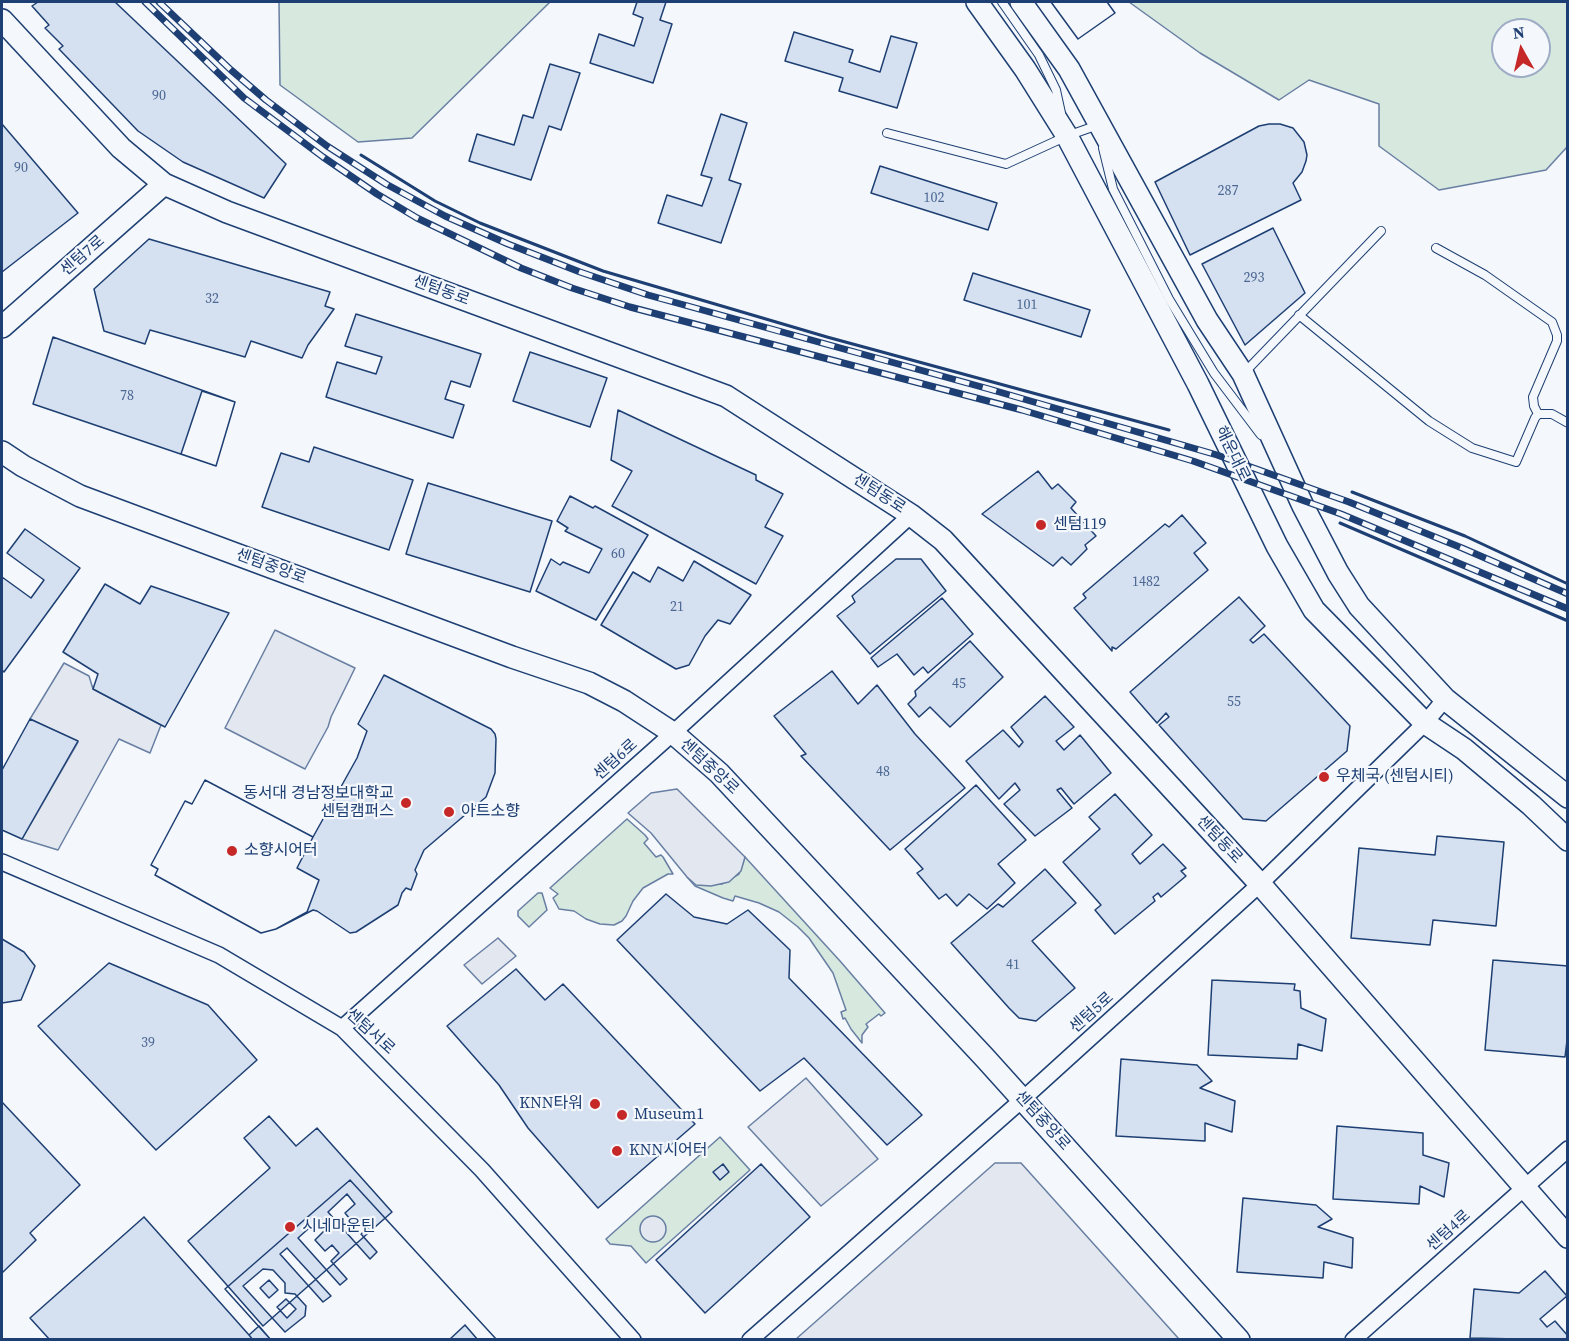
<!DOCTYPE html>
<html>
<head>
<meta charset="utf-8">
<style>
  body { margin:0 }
  #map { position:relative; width:1569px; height:1341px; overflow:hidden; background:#f4f7fb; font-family:"Source Serif 4",serif }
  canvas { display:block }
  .frame { position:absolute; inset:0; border:3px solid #1d3f73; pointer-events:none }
  .north { position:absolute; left:1491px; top:18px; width:60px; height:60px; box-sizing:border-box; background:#f4f7fb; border:2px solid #9eadc5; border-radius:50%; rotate:352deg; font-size:16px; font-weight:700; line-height:24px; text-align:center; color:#1d3f73 }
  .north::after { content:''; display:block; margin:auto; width:21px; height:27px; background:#c62828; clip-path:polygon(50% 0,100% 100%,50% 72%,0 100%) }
</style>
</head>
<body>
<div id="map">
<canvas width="1569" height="1341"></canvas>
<div class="frame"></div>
<div class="north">N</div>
</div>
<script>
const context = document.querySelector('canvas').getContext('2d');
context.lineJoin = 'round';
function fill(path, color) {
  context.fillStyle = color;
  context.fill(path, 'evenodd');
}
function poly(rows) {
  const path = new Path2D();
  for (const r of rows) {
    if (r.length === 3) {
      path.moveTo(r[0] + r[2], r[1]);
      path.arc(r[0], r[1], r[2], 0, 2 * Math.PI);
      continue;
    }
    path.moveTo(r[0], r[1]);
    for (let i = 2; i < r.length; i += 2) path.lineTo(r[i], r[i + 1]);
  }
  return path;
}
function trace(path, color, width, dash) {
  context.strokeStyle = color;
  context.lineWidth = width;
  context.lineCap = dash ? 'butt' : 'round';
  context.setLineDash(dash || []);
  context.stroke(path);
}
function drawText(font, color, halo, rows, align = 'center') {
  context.font = font + ' "Source Serif 4","Noto Sans KR",serif';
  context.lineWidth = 4.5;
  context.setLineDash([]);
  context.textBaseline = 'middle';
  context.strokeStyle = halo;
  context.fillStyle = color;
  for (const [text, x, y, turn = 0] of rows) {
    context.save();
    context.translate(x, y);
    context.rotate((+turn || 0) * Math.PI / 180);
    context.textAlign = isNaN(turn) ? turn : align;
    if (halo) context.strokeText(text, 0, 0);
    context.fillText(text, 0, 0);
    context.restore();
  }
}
const green = poly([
  [279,2,550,2,412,138,358,142,280,85,279,2],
  [1129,2,1567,2,1567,147,1546,170,1439,190,1379,146,1379,104,1309,80,1279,100,1200,53,1129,2],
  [1503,30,1539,30,1539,66,1503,66,1503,30],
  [627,819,645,835,648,839,644,843,656,857,661,855,663,857,673,874,668,874,643,888,633,901,626,916,622,921,614,925,600,924,586,919,574,911,559,909,553,898,558,894,550,888,627,819],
  [745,857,840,961,885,1013,881,1016,879,1014,866,1024,868,1027,862,1035,862,1043,851,1029,845,1018,843,1019,841,1012,846,1010,833,973,809,938,798,927,779,912,759,903,735,896,733,901,723,898,695,886,687,877,692,882,722,884,739,874,745,857],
  [538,893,542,893,547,910,529,927,518,916,518,911,538,893],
  [720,1137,750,1170,646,1263,631,1246,610,1244,606,1239,720,1137]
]);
const parking = poly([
  [275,630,355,668,331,717,328,727,305,769,225,728,275,630],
  [64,663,89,676,93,689,161,725,150,753,119,739,58,850,22,839,78,742,30,719,64,663],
  [677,789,745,857,741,871,729,882,711,886,696,885,687,877,651,833,628,813,651,793,677,789],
  [498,938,516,956,482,984,464,965,498,938],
  [806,1078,878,1159,821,1206,748,1127,806,1078],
  [995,1163,1021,1163,1179,1339,796,1339,995,1163],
  [653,1229,13]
]);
const building = poly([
  [38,2,115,2,286,164,264,198,183,162,138,131,59,49,63,46,45,28,49,25,32,6,38,2],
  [637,2,666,2,660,20,672,24,653,83,590,63,599,34,634,46,643,18,633,14,637,2],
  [1051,2,1107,2,1115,13,1078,39,1051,2],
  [1051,2,1107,2,1115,13,1078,39,1051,2],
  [794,32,853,50,849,62,880,72,891,36,917,43,897,108,839,91,843,78,785,61,794,32],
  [550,64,580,73,561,130,549,126,531,180,469,161,477,134,514,145,523,115,533,118,550,64],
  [721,114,747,123,729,180,741,184,721,243,658,223,667,195,702,206,712,178,701,175,721,114],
  [2,124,78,213,2,272,2,124],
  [1269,124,1280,124,1293,128,1304,142,1307,155,1306,161,1302,172,1293,183,1301,200,1190,255,1155,182,1259,126,1269,124],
  [880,166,997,203,988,230,871,193,880,166],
  [1273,228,1305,293,1245,345,1202,264,1273,228],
  [149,239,330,292,325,306,334,309,308,345,302,358,251,341,245,357,150,330,145,344,104,331,94,289,149,239],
  [973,273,1090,310,1081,337,964,300,973,273],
  [356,314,481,354,470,387,451,381,445,399,464,405,453,438,326,397,337,362,376,374,382,357,345,346,356,314],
  [53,337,235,402,216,466,33,404,53,337],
  [530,352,607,378,590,427,513,401,530,352],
  [202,391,235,402,216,466,181,454,202,391],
  [618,410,756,475,756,480,783,494,765,527,783,536,756,584,612,506,632,471,611,460,618,410],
  [314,447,413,480,389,550,262,507,281,453,309,462,314,447],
  [1038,471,1052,489,1058,484,1076,502,1071,508,1096,536,1085,545,1087,549,1071,565,1062,557,1053,566,982,514,1038,471],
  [428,483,552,521,530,592,406,554,428,483],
  [570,496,593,508,595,506,648,535,596,620,536,591,551,559,560,565,563,562,589,573,602,549,565,531,568,528,557,521,570,496],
  [1182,515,1206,543,1194,553,1208,570,1116,649,1112,647,1112,651,1074,608,1086,598,1083,594,1165,524,1169,527,1182,515],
  [25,529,80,568,4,672,2,670,2,577,31,598,44,580,7,553,25,529],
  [896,559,921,559,946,591,870,654,837,616,855,602,852,596,896,559],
  [694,561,751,595,730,624,718,620,705,636,689,665,676,669,601,625,633,572,650,582,658,567,683,581,694,561],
  [105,584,140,604,151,586,229,613,165,727,93,689,98,674,63,652,105,584],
  [1239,597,1265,626,1250,640,1253,643,1264,634,1350,726,1347,751,1266,821,1243,819,1159,725,1169,717,1166,713,1157,723,1130,692,1239,597],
  [942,598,973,634,928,673,923,667,914,675,897,654,878,667,871,658,942,598],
  [970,641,1003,677,950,727,930,707,919,717,908,704,916,696,915,691,970,641],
  [832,671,858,704,877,685,915,734,965,788,890,850,801,756,806,754,774,716,832,671],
  [384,675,491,729,495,734,496,739,495,773,486,797,424,850,415,870,417,874,411,890,406,888,402,893,398,905,356,932,350,933,317,911,313,910,276,929,261,933,155,875,158,869,151,865,185,801,192,804,205,780,313,837,357,758,367,731,358,724,384,675],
  [1045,696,1074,727,1056,741,1064,750,1080,735,1111,773,1074,804,1061,788,1057,790,1072,808,1035,836,1004,804,1020,790,1015,783,999,799,966,761,1003,730,1019,747,1023,742,1011,727,1045,696],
  [30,719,78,741,22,839,2,830,2,770,30,719],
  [205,780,313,837,297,868,319,880,307,912,276,929,261,933,155,875,158,869,151,865,185,801,192,804,205,780],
  [976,785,1026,840,998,864,1015,883,987,909,969,894,957,906,946,894,939,899,917,873,923,869,905,849,976,785],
  [1115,794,1152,835,1132,854,1140,864,1163,844,1186,868,1181,871,1186,876,1161,897,1158,893,1153,897,1155,901,1115,934,1095,910,1101,905,1063,862,1100,829,1089,817,1115,794],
  [1437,836,1504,842,1496,926,1433,920,1430,945,1351,938,1359,848,1435,855,1437,836],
  [1045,869,1076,903,1032,941,1075,988,1036,1021,1019,1018,1009,1008,951,943,998,904,1003,907,1045,869],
  [666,894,694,917,727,924,748,910,790,950,789,978,922,1115,887,1145,804,1058,760,1091,617,940,666,894],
  [2,939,24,952,35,966,21,1000,2,1003,2,939],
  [1493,960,1568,966,1568,1032,1565,1057,1485,1050,1493,960],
  [109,963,208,1005,257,1060,156,1150,38,1026,109,963],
  [516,969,545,1000,563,984,695,1124,598,1208,528,1128,499,1085,447,1026,516,969],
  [1212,980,1295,984,1294,990,1300,991,1301,1008,1326,1019,1322,1051,1298,1044,1297,1059,1208,1055,1212,980],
  [1121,1059,1197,1065,1212,1081,1200,1088,1235,1101,1232,1132,1205,1123,1205,1141,1116,1136,1121,1059],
  [2,1102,80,1185,30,1233,36,1240,2,1273,2,1102],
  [269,1116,296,1146,317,1128,392,1212,263,1326,188,1241,270,1168,244,1138,269,1116],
  [1337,1126,1423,1133,1423,1155,1449,1163,1444,1197,1420,1186,1419,1204,1333,1199,1337,1126],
  [723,1164,729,1172,720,1180,713,1172,723,1164],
  [761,1164,810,1217,705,1313,656,1260,761,1164],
  [350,1180,497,1340,271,1340,225,1289,350,1180],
  [347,1194,355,1204,345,1213,355,1225,362,1219,370,1227,361,1234,377,1252,370,1259,328,1212,347,1194],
  [317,1221,325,1230,315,1240,325,1251,332,1245,339,1253,331,1261,347,1279,340,1285,298,1238,317,1221],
  [287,1248,331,1296,323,1302,280,1254,287,1248],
  [263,1269,273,1270,285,1283,285,1293,295,1294,306,1306,305,1316,285,1332,243,1286,263,1269],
  [350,1180,497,1340,271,1340,225,1289,350,1180],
  [1243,1198,1316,1205,1332,1219,1318,1227,1353,1238,1352,1268,1324,1262,1323,1278,1237,1272,1243,1198],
  [144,1217,249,1335,253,1340,50,1340,30,1318,144,1217],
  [1545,1271,1567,1296,1540,1319,1547,1327,1555,1321,1568,1336,1568,1340,1470,1338,1474,1289,1519,1293,1545,1271],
  [269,1280,278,1290,269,1298,260,1288,269,1280],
  [286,1299,296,1309,287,1318,277,1307,286,1299],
  [465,1325,478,1340,449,1340,465,1325],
  [259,1326,271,1340,253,1340,249,1335,259,1326]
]);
const lane = poly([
  [1002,2,1039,55,1056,90,1061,113],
  [887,133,1006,164,1067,136,1098,125],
  [1103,148,1113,189,1169,299,1214,373,1261,435],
  [1436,248,1485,275,1552,322,1557,335,1557,341,1533,397,1534,406,1538,414],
  [1299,315,1429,421,1472,448,1516,462,1535,418,1538,414,1552,414,1568,423],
  [1245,372,1381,231]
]);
const street = poly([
  [2,862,219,955,342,1028,482,1170,633,1340],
  [342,1028,673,733,911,515],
  [750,1340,1023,1099,1260,884,1425,723,1445,699],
  [1353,1340,1568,1149]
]);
const secondary = poly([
  [977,2,1025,69,1067,136,1198,384,1277,546,1314,610,1425,723,1464,749,1531,805,1568,840],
  [1021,2,1069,69,1207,320,1243,374,1303,506,1338,573,1359,606,1445,699,1568,797],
  [2,20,121,148,164,184,227,212,726,396,911,515,943,540,1260,884,1568,1237],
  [2,327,164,184],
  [2,452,23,466,80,496,512,657,589,683,624,701,673,733,719,773,985,1058,1239,1340]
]);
const rail = poly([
  [145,2,244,98,323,157,377,194,417,218,521,268,572,288,630,307,1022,410,1193,461,1341,514,1568,609],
  [159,2,231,70,266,100,327,146,386,184,445,216,508,244,580,272,648,295,989,389,1217,455,1349,502,1462,548,1568,594]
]);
const wall = poly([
  [361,155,435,201,480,223,603,271,827,337,1169,430],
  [1352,492,1465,536,1568,584],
  [1340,523,1568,621]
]);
const markers = [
  [1041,525,6,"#c62828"],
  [1324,777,6,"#c62828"],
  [406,803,6,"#c62828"],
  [449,812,6,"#c62828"],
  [232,851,6,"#c62828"],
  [595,1104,6,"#c62828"],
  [622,1115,6,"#c62828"],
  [617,1151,6,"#c62828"],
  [290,1227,6,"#c62828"]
];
const numberNames = [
  ["90",159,96],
  ["90",21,168],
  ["287",1228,191],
  ["102",934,198],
  ["293",1254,278],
  ["32",212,299],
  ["101",1027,305],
  ["78",127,396],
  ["60",618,554],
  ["1482",1146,582],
  ["21",677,607],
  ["45",959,684],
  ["55",1234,702],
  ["48",883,772],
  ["41",1013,965],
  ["39",148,1043]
];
const streetNames = [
  ["센텀7로",83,256,-41],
  ["센텀동로",441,291,20],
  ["해운대로",1232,454,64],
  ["센텀동로",879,494,33],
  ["센텀중앙로",271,567,20],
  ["센텀6로",616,760,-42],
  ["센텀중앙로",709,767,43],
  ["센텀동로",1219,840,47],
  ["센텀5로",1092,1013,-42],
  ["센텀서로",370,1032,42],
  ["센텀중앙로",1042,1121,48],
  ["센텀4로",1449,1231,-42]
];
const poiNames = [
  ["센텀119",1053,525],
  ["우체국 (센텀시티)",1336,777],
  ["동서대 경남정보대학교",394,794,"right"],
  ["센텀캠퍼스",394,812,"right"],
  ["아트소향",461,812],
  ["소향시어터",244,851],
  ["KNN타워",583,1104,"right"],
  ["Museum1",634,1115],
  ["KNN시어터",629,1151],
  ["시네마운틴",302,1227]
];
fill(green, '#d7e8df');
trace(green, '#687fa3', 1.5);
fill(parking, '#e3e8f0');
trace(parking, '#687fa3', 1.5);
fill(building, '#d5e0f0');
trace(building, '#1d3f73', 1.5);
trace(lane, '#1d3f73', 10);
trace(street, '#1d3f73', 18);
trace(secondary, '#1d3f73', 24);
trace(lane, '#f4f7fb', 8);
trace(street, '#f4f7fb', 15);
trace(secondary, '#f4f7fb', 21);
trace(rail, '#1d3f73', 7);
trace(rail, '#f4f7fb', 4.5, [14]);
trace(wall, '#1d3f73', 3);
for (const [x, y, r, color] of markers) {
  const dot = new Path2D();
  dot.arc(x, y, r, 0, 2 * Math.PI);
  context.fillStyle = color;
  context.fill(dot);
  trace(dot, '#f4f7fb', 2);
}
drawText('14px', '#4b6792', null, numberNames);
drawText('16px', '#1d3f73', '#f4f7fb', streetNames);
drawText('16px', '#1d3f73', '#f4f7fb', poiNames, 'left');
</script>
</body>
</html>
